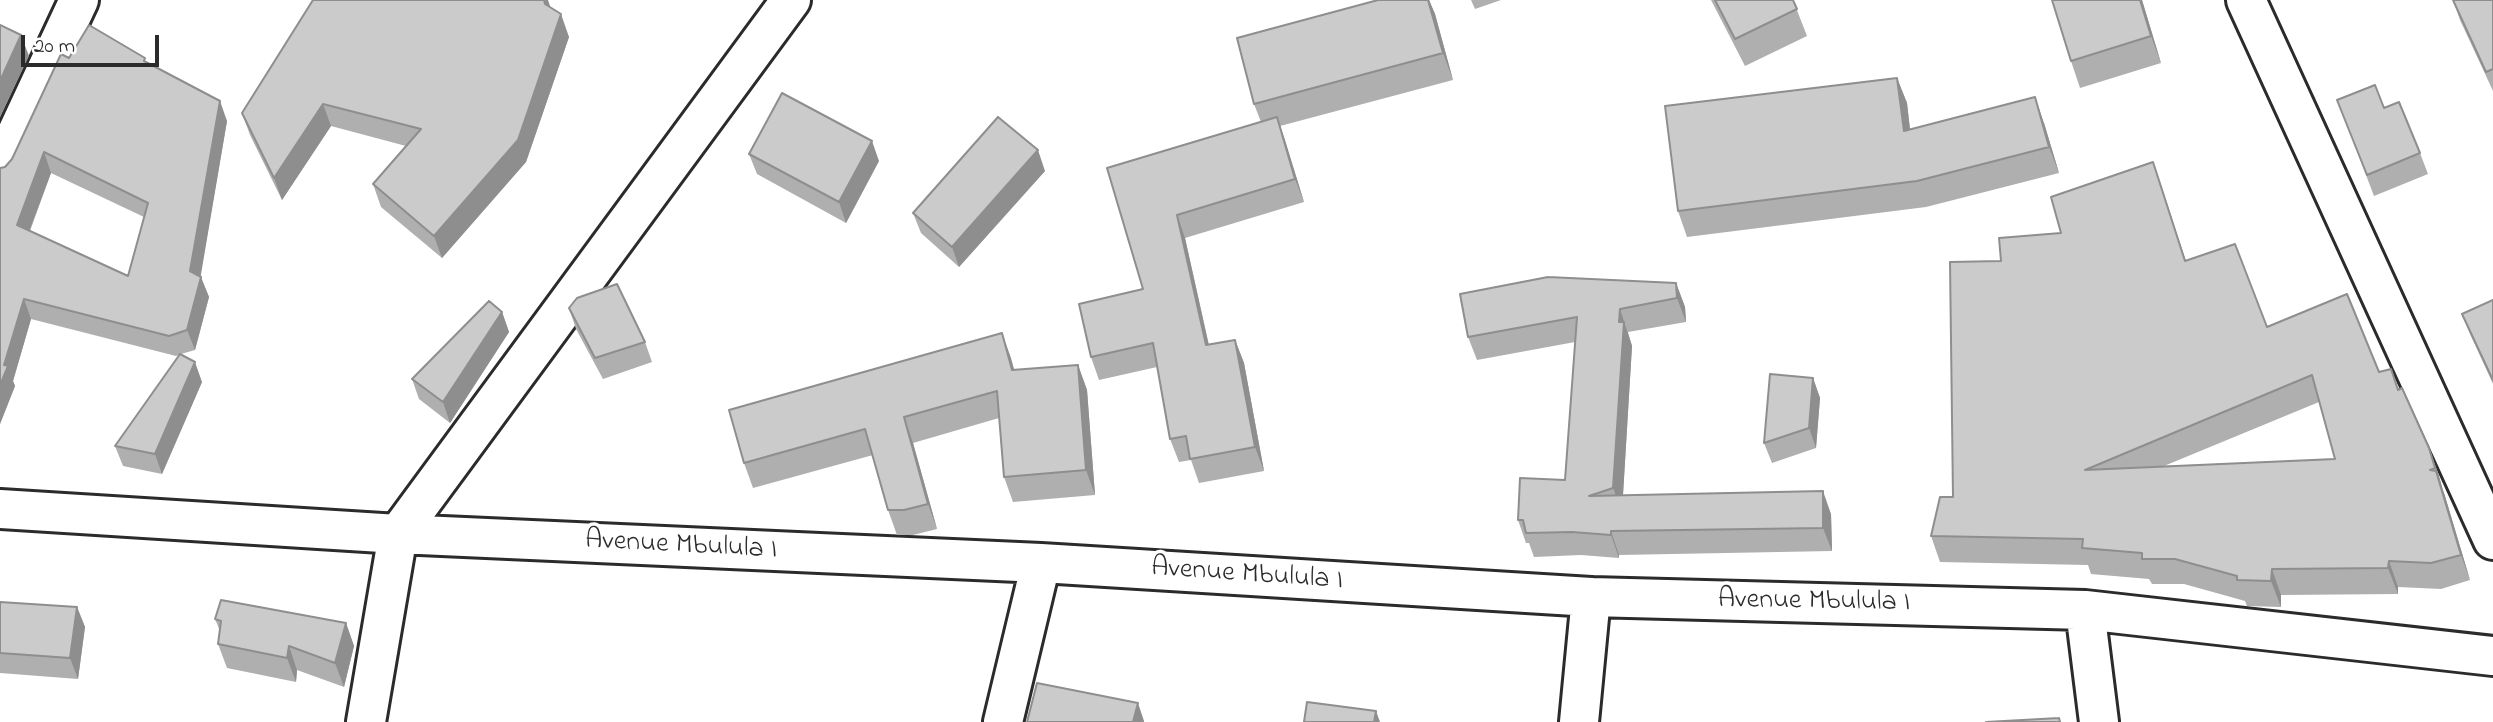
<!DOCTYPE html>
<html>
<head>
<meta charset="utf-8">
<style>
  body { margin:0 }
  #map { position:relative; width:2493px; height:722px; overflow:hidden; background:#fff; font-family:"Indie Flower",sans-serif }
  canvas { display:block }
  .scale { position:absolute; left:21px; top:35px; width:138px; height:32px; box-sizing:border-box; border:4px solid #2b2b2b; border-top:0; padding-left:9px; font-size:21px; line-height:24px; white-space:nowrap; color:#2b2b2b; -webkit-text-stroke:5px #fff; paint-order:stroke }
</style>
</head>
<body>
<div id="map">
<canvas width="2493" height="722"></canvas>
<div class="scale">20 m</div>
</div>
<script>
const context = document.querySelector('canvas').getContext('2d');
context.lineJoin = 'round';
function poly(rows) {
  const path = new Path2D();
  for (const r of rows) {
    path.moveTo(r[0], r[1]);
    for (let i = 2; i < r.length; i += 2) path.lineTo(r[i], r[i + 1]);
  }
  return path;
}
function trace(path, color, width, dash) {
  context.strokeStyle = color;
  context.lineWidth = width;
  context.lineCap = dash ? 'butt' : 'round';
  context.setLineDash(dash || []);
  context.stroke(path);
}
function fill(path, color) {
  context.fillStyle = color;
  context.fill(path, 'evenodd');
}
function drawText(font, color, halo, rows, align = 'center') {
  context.font = font + ' "Indie Flower",sans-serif';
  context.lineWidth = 7;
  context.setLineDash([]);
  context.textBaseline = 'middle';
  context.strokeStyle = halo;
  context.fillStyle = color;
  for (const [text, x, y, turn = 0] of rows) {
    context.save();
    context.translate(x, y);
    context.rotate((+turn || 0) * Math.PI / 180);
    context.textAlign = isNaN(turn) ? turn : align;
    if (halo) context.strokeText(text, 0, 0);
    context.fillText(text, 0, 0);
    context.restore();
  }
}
const minor = poly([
  [2246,0,2493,540],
  [0,169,79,0],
  [0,509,398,534,1041,563,1591,597,2085,610,2493,656],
  [2085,610,2099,722],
  [366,722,398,534,791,0],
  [1003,722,1041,563],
  [1579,722,1591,597]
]);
const wall = poly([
  [1378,0,1429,0,1435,14,1453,80,1280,126,1304,202,1185,238,1209,345,1235,340,1244,363,1264,471,1199,483,1191,460,1179,462,1170,439,1157,367,1099,380,1091,357,1143,289,1107,168,1261,122,1254,104],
  [1471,0,1501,0,1475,9],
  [1711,0,1793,0,1807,36,1745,66],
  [2142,0,2161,63,2080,88,2071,61],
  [2453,0,2493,0,2493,91,2460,20],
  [551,8,569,37,526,162,442,258,381,207,373,184,406,146,331,126,282,200,250,135,242,113],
  [69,58,147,62,227,121,200,276,209,297,195,350,181,354,202,382,162,474,123,466,115,446,179,355,176,356,31,319,13,381,15,386,0,424,5,167,12,159],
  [51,173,144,217,128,276,30,231],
  [1897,78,1907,103,1910,129,2044,123,2059,173,1926,207,1687,237,1678,211],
  [2384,108,2420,153,2428,174,2374,196,2345,120],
  [749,154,879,161,846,223,757,174],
  [2153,162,2186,261,2267,327,2379,372,2391,369,2398,389,2429,448,2438,473,2470,580,2441,589,2398,587,2398,594,2281,595,2281,607,2247,606,2245,601,2184,584,2152,584,2149,579,2091,574,2088,565,1940,562,1931,536,1953,497,2001,261,2061,233],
  [2319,402,2335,459,2164,466],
  [1045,171,959,267,921,233,913,213],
  [1676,283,1685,307,1686,322,1628,332,1632,346,1623,495,1831,514,1832,551,1619,555,1619,558,1581,555,1534,557,1529,543,1526,543,1518,520,1565,480,1575,342,1477,360,1468,337],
  [2493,300,2493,384,2470,334,2462,314],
  [569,308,645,342,652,362,603,379,576,329],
  [502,312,509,332,450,423,419,399,412,379],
  [1002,333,1014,370,1078,365,1087,390,1095,495,1013,502,1004,477,999,418,913,443,937,529,913,535,897,535,888,510,873,455,753,488,744,463],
  [1813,378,1820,398,1816,448,1772,463,1764,443],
  [0,602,77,607,85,627,78,679,0,673],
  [215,619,346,623,354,646,344,687,297,670,296,682,227,668,218,644,220,631]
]);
const shadedWall = poly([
  [544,0,548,0,552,12,545,4],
  [1428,0,1429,0,1435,14,1453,80,1443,53],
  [2140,0,2142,0,2161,63,2151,36],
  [561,14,569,37,526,162,442,258,434,236],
  [21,35,29,56,0,117,0,81],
  [1897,78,1907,103,1913,157,1904,131],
  [2035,97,2044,123,2059,173,2049,147],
  [220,101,227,121,199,286,201,277,209,297,195,350,187,330,190,271],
  [323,104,331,126,282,200,274,178],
  [1277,117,1285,140,1304,202,1295,179],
  [872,141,879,161,846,223,839,202],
  [1038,150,1045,171,959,267,952,247],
  [44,152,51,173,24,245,17,225],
  [2153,162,2162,188,2194,287,2185,261],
  [1177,215,1185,238,1214,369,1206,345],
  [1676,283,1685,307,1686,322,1677,298],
  [24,299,31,319,13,381,15,386,0,424,0,385,4,365],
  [1620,309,1632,346,1622,511,1613,488],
  [502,312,509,332,450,423,443,402],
  [1002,333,1011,358,1021,395,1012,370],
  [1235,340,1244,363,1264,471,1255,447],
  [195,362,202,382,162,474,155,454],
  [1078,365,1087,390,1095,495,1086,470],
  [1813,378,1820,398,1816,448,1809,428],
  [904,417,913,443,937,529,928,504],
  [2429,448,2438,473,2444,494,2435,468],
  [2436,471,2445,496,2470,580,2461,555],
  [1823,491,1831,514,1832,551,1823,528],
  [1611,531,1619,555,1619,558,1611,535],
  [2389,561,2398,587,2398,594,2388,568],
  [2272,569,2281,595,2281,607,2271,581],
  [77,607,85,627,78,679,70,658],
  [346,623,354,646,344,687,335,663],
  [289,646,297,670,296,682,287,658],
  [1138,703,1144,721,1144,722,1133,722],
  [1376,711,1380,722,1374,722]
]);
const building = poly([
  [313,0,544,0,545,4,561,14,518,140,434,236,373,184,421,129,323,104,274,178,242,113,313,0],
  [1378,0,1428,0,1443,53,1254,104,1237,38,1378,0],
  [1715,0,1793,0,1797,9,1735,39,1715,0],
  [2052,0,2140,0,2151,36,2071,61,2052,0],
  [2453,0,2493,0,2493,69,2486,72,2453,0],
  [0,25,21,35,0,81,0,25],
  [89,25,145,58,144,61,220,101,190,271,201,277,187,330,169,336,24,299,4,365,8,366,0,385,0,168,5,167,12,159,61,54,69,58,89,25],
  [44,152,148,203,128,276,17,225,44,152],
  [1897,78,1904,131,2035,97,2049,147,1917,181,1678,211,1665,106,1897,78],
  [2375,85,2384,108,2399,102,2420,153,2367,175,2337,100,2375,85],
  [782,93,872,141,839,202,749,154,782,93],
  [998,117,1038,150,952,247,913,213,998,117],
  [1277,117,1295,179,1177,215,1206,345,1235,340,1255,447,1190,459,1186,436,1170,439,1153,343,1091,357,1079,304,1143,289,1107,168,1277,117],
  [2153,162,2185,261,2235,244,2267,327,2347,294,2379,372,2391,369,2398,390,2402,388,2429,448,2435,468,2430,470,2436,471,2461,555,2431,563,2389,561,2388,568,2272,569,2271,581,2237,580,2237,576,2175,559,2142,559,2142,553,2082,548,2083,539,1931,536,1940,497,1953,497,1950,262,2001,261,1999,238,2061,233,2051,197,2153,162],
  [2312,375,2335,459,2085,470,2312,375],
  [1548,277,1676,283,1677,298,1620,309,1619,322,1624,322,1613,488,1589,496,1823,491,1823,528,1611,531,1611,535,1572,532,1526,533,1523,520,1518,520,1520,478,1565,480,1577,317,1468,337,1460,294,1548,277],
  [617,284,645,342,595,358,569,308,577,298,617,284],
  [2493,300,2493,380,2462,314,2493,300],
  [489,301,502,312,443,402,412,379,489,301],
  [1002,333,1012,370,1078,365,1086,470,1004,477,997,391,904,417,928,504,904,510,888,510,865,429,744,463,729,410,1002,333],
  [180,354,195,362,155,454,115,446,180,354],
  [1770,374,1813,378,1809,428,1764,443,1770,374],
  [221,600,346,623,335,663,289,646,287,658,218,644,221,621,215,619,221,600],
  [0,602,77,607,70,658,0,653,0,602],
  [1037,683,1138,703,1133,722,1027,722,1037,683],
  [1307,702,1376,711,1374,722,1304,722,1307,702],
  [2059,718,2060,722,1986,722,2059,718]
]);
const streetNames = [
  ["Avenue Mbulula I",681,547,3],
  ["Avenue Mbulula I",1247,576,4],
  ["Avenue Mbulula I",1814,603,1]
];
trace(minor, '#2b2b2b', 44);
trace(minor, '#fff', 38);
fill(wall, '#afafaf');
fill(shadedWall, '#8e8e8e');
fill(building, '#cbcbcb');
trace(building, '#8e8e8e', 2);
drawText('28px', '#2b2b2b', '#fff', streetNames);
</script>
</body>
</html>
